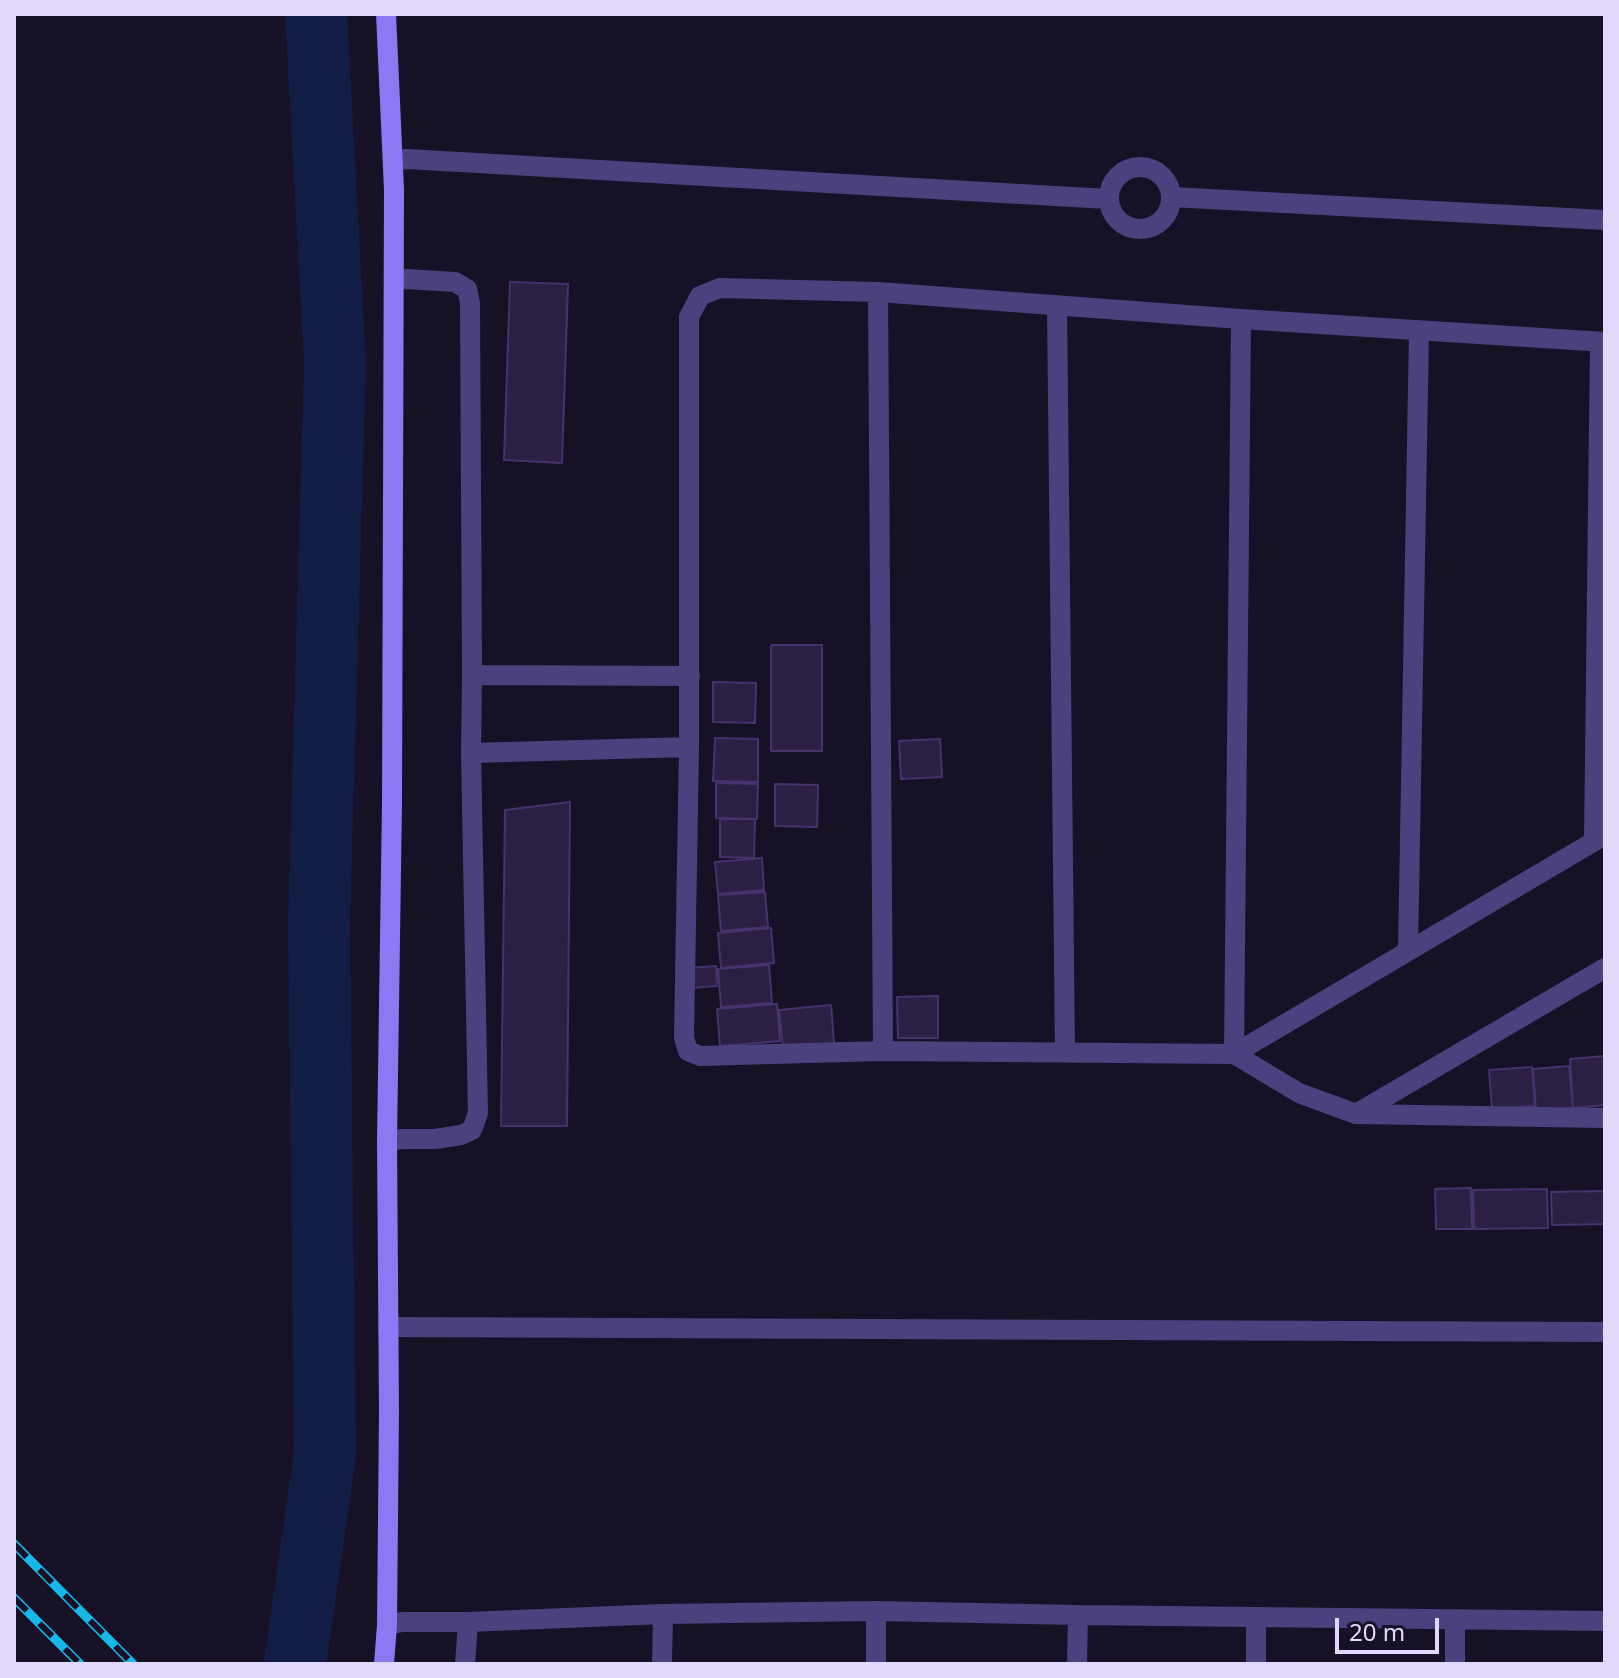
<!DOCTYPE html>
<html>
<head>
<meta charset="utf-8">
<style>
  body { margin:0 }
  #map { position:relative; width:1619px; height:1678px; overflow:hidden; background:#171125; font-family:"Noto Sans",sans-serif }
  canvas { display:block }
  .frame { position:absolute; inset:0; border:16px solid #e1d8fb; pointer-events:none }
  .scale { position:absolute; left:1335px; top:1618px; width:104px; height:36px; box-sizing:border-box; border:4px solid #e1d8fb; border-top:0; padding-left:10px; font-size:24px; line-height:28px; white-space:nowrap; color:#e1d8fb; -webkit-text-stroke:6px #171125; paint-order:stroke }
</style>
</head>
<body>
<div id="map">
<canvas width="1619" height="1678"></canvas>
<div class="frame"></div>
<div class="scale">20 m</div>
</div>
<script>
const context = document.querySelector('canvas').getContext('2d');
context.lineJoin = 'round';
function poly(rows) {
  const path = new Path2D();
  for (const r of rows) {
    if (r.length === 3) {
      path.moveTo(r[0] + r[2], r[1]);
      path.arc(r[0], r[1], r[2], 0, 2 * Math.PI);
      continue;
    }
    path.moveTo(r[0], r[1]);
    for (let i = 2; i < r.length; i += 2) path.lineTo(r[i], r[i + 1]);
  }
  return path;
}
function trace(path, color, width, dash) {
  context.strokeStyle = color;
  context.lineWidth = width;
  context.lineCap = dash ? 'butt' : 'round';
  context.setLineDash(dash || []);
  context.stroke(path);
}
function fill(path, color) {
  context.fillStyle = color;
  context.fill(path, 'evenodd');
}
const river = poly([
  [295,1664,325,1454,319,923,335,363,316,14]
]);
const building = poly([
  [510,282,568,284,562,463,504,460,510,282],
  [771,645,822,645,822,751,771,751,771,645],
  [713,682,756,683,755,723,713,722,713,682],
  [715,738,758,739,758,782,713,781,715,738],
  [940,739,942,777,901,779,899,741,940,739],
  [716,783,758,784,757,819,716,818,716,783],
  [775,784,818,785,817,827,775,826,775,784],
  [570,802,567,1126,501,1126,505,810,570,802],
  [720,819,755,819,754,858,720,857,720,819],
  [762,858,764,890,718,894,715,862,762,858],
  [765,892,768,927,721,931,718,895,765,892],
  [771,928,774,963,721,968,718,933,771,928],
  [769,965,772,1003,721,1007,718,969,769,965],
  [716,966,717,986,690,988,689,968,716,966],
  [938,996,938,1038,898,1038,897,997,938,996],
  [777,1004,780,1041,720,1046,717,1009,777,1004],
  [831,1005,834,1043,783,1048,779,1010,831,1005],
  [1605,1056,1605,1105,1573,1108,1570,1059,1605,1056],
  [1569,1066,1573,1108,1536,1110,1533,1069,1569,1066],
  [1532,1067,1535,1106,1492,1109,1489,1070,1532,1067],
  [1471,1188,1472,1229,1436,1229,1435,1189,1471,1188],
  [1547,1189,1548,1228,1474,1229,1473,1190,1547,1189],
  [1605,1191,1605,1224,1552,1225,1551,1192,1605,1191]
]);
const street = poly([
  [393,161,407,159,1108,199],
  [1140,198,31],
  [1171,197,1605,220],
  [878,292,883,1051],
  [1057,305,1065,1052],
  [1241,319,1234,1054,1299,1093,1356,1114,1605,968],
  [472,675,690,676],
  [689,747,689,317,700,296,720,288,878,292,1241,319,1605,342],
  [471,753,689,747,684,1038,688,1051,700,1056,883,1051,1234,1054,1605,835],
  [1594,841,1600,342],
  [1408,951,1419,331],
  [1356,1114,1605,1118],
  [387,1141,402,1139,435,1139,461,1135,472,1130,478,1113,471,753,472,675,470,303,467,289,455,282,406,279,394,281],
  [388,1327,1605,1332],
  [876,1611,876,1664],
  [1256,1618,1256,1664],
  [387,1625,402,1622,468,1622],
  [465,1664,468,1622,663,1614,876,1611,1078,1615,1605,1621],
  [662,1664,663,1614],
  [1077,1664,1078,1615],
  [1455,1664,1455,1620]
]);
const secondary = poly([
  [384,1664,387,1625,389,1411,387,1141,392,802,394,190,386,14]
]);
const rail = poly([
  [14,1544,133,1664],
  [14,1598,80,1664]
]);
trace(river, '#111d44', 62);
fill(building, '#2b1f44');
trace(building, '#46336e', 2);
trace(street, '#4b417f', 20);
trace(secondary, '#8b78f2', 20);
trace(rail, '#16b8e9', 9);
trace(rail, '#171125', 6, [18]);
</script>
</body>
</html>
